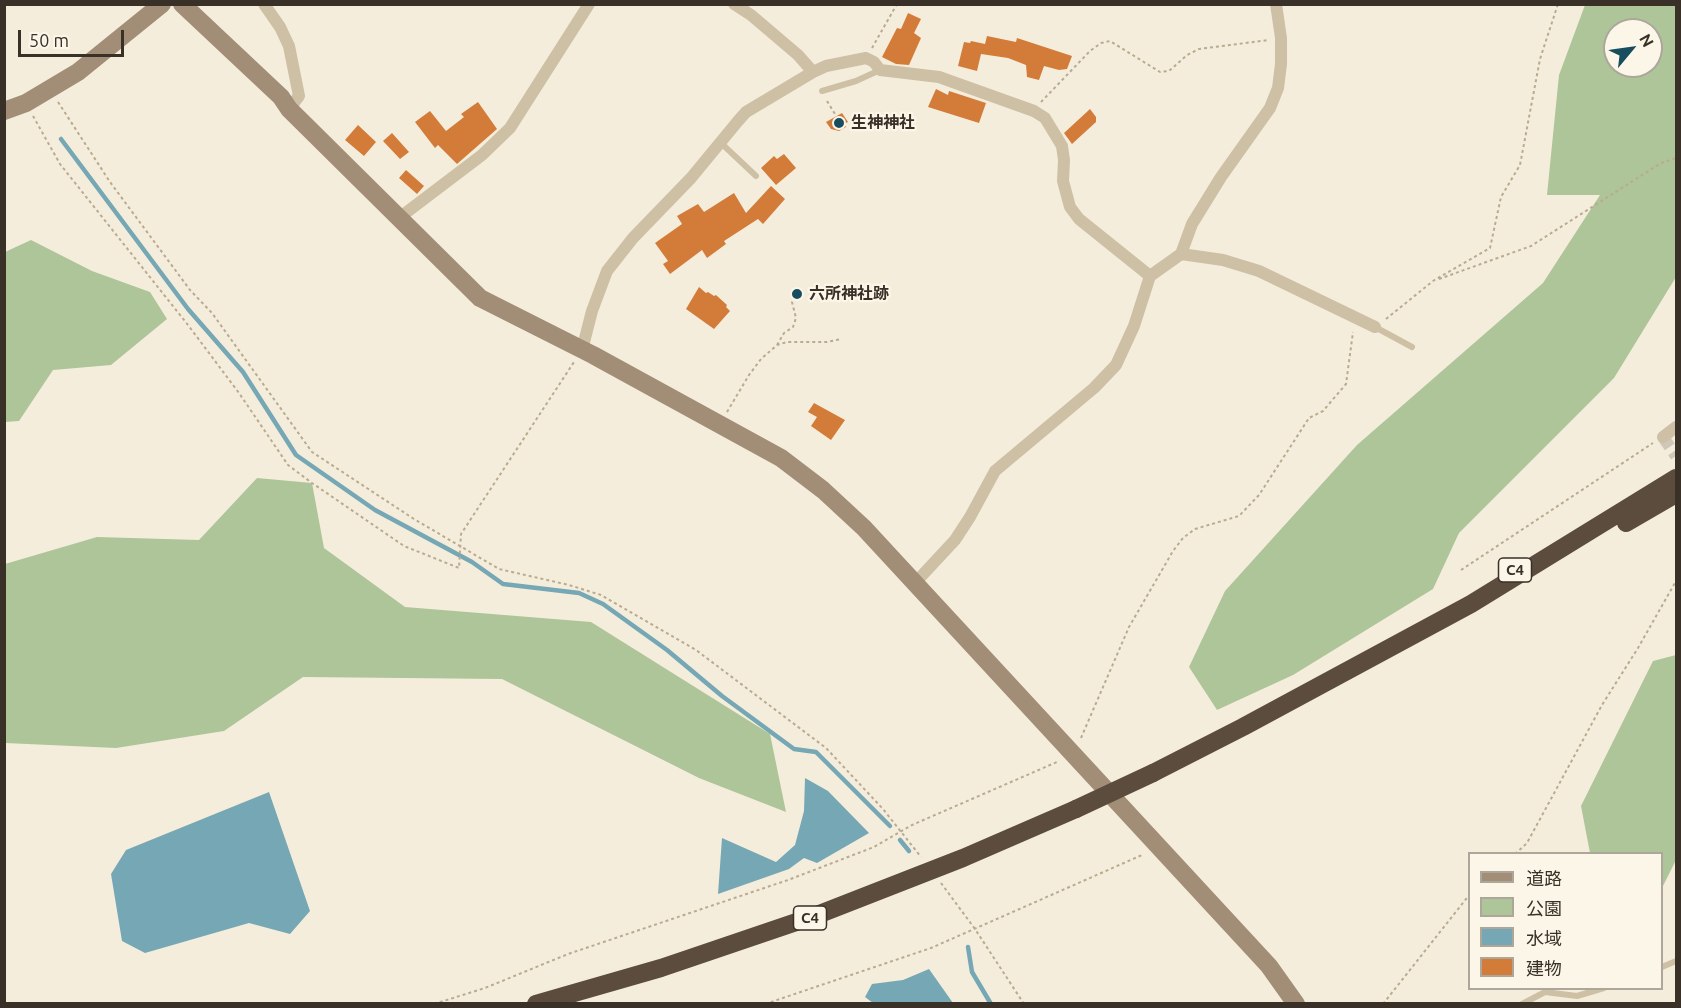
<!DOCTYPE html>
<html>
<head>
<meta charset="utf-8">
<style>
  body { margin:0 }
  #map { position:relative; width:1681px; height:1008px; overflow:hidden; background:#f5eddb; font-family:Ubuntu,"Noto Sans JP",sans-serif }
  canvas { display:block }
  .frame { position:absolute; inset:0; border:6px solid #393027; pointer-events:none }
  .legend { position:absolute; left:1468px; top:852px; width:195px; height:138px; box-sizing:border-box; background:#fbf6e8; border:2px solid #ada79b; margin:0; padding:8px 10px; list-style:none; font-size:18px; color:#393027 }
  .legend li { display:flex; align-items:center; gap:12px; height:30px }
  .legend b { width:30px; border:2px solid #ada79b }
  .north { position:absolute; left:1603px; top:18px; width:60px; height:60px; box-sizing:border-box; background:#fbf6e8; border:2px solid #ada79b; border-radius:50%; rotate:61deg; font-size:16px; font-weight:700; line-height:24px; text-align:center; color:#393027 }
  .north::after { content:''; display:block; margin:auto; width:21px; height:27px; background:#184d5f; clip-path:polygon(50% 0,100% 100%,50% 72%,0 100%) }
  .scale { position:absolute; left:18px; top:30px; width:106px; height:27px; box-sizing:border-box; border:3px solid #393027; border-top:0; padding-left:8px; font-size:18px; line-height:21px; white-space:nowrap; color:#393027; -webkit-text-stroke:4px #fbf6e8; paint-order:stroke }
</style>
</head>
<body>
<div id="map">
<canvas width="1681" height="1008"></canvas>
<div class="frame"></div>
<ul class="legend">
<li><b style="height:8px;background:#a28e76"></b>道路</li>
<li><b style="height:16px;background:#aec599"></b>公園</li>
<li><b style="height:16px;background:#76a7b5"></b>水域</li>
<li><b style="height:16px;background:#d37c3a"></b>建物</li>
</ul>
<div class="north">N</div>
<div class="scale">50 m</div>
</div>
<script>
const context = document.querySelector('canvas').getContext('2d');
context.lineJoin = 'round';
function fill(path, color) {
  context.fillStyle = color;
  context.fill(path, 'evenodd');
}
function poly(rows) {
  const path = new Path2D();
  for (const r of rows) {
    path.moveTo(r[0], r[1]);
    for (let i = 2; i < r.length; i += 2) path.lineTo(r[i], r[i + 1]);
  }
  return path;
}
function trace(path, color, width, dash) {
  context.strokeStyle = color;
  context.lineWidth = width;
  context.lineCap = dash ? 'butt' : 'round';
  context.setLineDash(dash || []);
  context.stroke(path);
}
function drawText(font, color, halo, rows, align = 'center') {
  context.font = font + ' Ubuntu,"Noto Sans JP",sans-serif';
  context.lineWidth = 4.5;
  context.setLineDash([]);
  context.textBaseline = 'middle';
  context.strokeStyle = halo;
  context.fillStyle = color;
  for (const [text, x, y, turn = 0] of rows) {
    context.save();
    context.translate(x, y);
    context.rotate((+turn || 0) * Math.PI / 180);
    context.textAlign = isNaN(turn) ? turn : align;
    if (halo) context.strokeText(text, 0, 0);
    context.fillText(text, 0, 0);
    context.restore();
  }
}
const green = poly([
  [1585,5,1676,5,1676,277,1614,378,1459,533,1433,589,1293,675,1217,710,1189,667,1225,591,1357,445,1543,283,1600,195,1547,195,1559,75],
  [1615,30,1651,30,1651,66,1615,66],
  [31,240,92,271,150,292,167,319,111,365,53,370,19,421,5,422,5,252],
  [257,478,312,483,324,548,405,607,591,622,770,734,786,812,699,778,502,679,303,677,224,731,116,748,5,743,5,564,97,537,199,540],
  [1676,655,1676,860,1662,888,1662,854,1590,853,1581,806,1653,661]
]);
const water = poly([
  [805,778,828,791,869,833,817,863,804,858,789,869,718,894,722,838,776,862,795,845,804,811],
  [269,792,310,911,290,934,249,923,145,953,122,941,111,874,126,850],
  [929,969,953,1003,873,1003,865,997,872,984,903,980]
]);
const stream = poly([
  [61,139,188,309,243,372,296,455,375,510,472,562,503,584,579,593,603,604,667,650,722,696,794,749,816,752,890,826],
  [900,840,909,851],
  [968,947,972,972,991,1004]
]);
const building = poly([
  [908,13,921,19,914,33,921,38,909,65,896,64,882,57,897,28,901,29],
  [987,36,1016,42,1017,38,1072,56,1067,69,1059,70,1044,66,1039,80,1027,77,1026,65,1008,58,981,54,977,71,958,66,964,42,970,43,971,41,985,44],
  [936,89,948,95,949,91,986,103,979,123,928,107],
  [478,102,497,129,457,164,438,145,435,148,415,122,430,111,446,131,464,117,461,114],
  [1090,109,1096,117,1096,122,1072,144,1064,133],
  [842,113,848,122,844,124,846,127,839,131,831,129,826,122],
  [358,125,376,142,364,156,345,140],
  [392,133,409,152,400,159,383,141],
  [784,154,796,168,776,185,761,168,774,156,777,159],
  [406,170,424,186,417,194,399,178],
  [771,186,785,199,763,224,758,219,724,241,726,244,707,258,702,250,670,274,663,264,668,261,655,243,682,224,677,216,698,204,704,212,734,193,746,213],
  [699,287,706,293,708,292,714,296,716,295,727,305,726,307,730,311,714,329,686,309],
  [814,403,845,420,831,440,811,426,817,417,808,412]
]);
const streetTunnel = poly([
  [1663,437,1676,456]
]);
const path = poly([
  [872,48,897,4],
  [827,101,835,114],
  [58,102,110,182,190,290,212,313,312,452,414,519,499,569,569,585,601,595,696,650,826,748,883,809,921,857],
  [1041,102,1090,51,1101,43,1110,41,1160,72,1169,71,1187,55,1199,49,1269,40],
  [33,116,60,164,188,325,239,393,288,465,312,483,404,546,459,568,461,534,574,362],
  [1439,279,1531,246,1661,163,1676,158],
  [1386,319,1433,281,1490,248,1501,197,1520,165,1540,59,1558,4],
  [777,345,784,333,793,327,796,318,792,302,795,297],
  [727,412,749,375,761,359,777,345,787,342,827,342,841,339],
  [1461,570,1653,443],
  [1081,738,1129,627,1173,551,1183,538,1195,529,1239,516,1259,495,1309,418,1323,411,1346,384,1353,332],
  [1515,854,1527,843,1602,705,1638,648,1676,581],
  [941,883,975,929,1024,1004],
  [434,1004,485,988,568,954,788,880,874,847,912,825,1057,762],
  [765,1004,931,948,1142,855],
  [1383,1004,1470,894]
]);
const lane = poly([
  [822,91,856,81,880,70],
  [721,143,756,176],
  [1375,327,1412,347],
  [1662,967,1676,961],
  [1522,1004,1545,992,1577,996,1604,988]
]);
const street = poly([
  [264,4,280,27,289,46,299,96,289,109],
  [734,4,751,15,798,55,813,72],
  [399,218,482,155,510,128,589,4],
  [1181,254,1223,260,1259,271,1375,327],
  [582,350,592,311,607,271,633,238,691,178,738,121,746,112,813,72,826,66,866,58,874,62,880,70,939,77,1034,111,1045,118,1062,146,1064,160,1063,181,1070,207,1079,219,1150,276],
  [1663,437,1676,427],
  [915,583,955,540,970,517,995,471,1094,388,1116,365,1134,326,1150,276,1181,254,1192,224,1221,177,1270,108,1278,88,1281,64,1281,38,1276,4]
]);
const secondary = poly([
  [182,4,281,97,289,109,480,298,593,355,781,458,823,490,864,528,1269,966,1296,1004],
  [4,111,26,103,78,72,162,4]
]);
const highway = poly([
  [1626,523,1676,494],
  [1153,773,1243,727,1471,604,1676,478],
  [536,1004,661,968,817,915,963,858,1076,809]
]);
const highwayBridge = poly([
  [1076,809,1153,773]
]);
const markers = [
  [839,123,6,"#184d5f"],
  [797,294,6,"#184d5f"]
];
const shields = [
  [1515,570,33],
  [810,918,33]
];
const shieldNames = [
  ["C4",1515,570],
  ["C4",810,918]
];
const poiNames = [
  ["生神神社",851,123],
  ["六所神社跡",809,294]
];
fill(green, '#aec599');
fill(water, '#76a7b5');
trace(stream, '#76a7b5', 4.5);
fill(building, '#d37c3a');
trace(streetTunnel, '#cfc7b7', 12, [12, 6]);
trace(path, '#baaa8f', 2, [3, 3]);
trace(lane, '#cec0a5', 6);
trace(street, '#cec0a5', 12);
trace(secondary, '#a28e76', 18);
trace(highway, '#5b4c3d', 18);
trace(highwayBridge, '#5b4c3d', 18);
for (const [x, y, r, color] of markers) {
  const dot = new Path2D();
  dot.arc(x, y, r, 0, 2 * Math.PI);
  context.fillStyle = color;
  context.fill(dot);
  trace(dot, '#fbf6e8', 2);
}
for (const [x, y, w] of shields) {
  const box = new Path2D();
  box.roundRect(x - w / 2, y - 12, w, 24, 4.5);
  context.fillStyle = '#fbf6e8';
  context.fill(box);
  trace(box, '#393027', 1.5);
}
drawText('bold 15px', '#393027', null, shieldNames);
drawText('bold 16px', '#393027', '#fbf6e8', poiNames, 'left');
</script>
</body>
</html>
